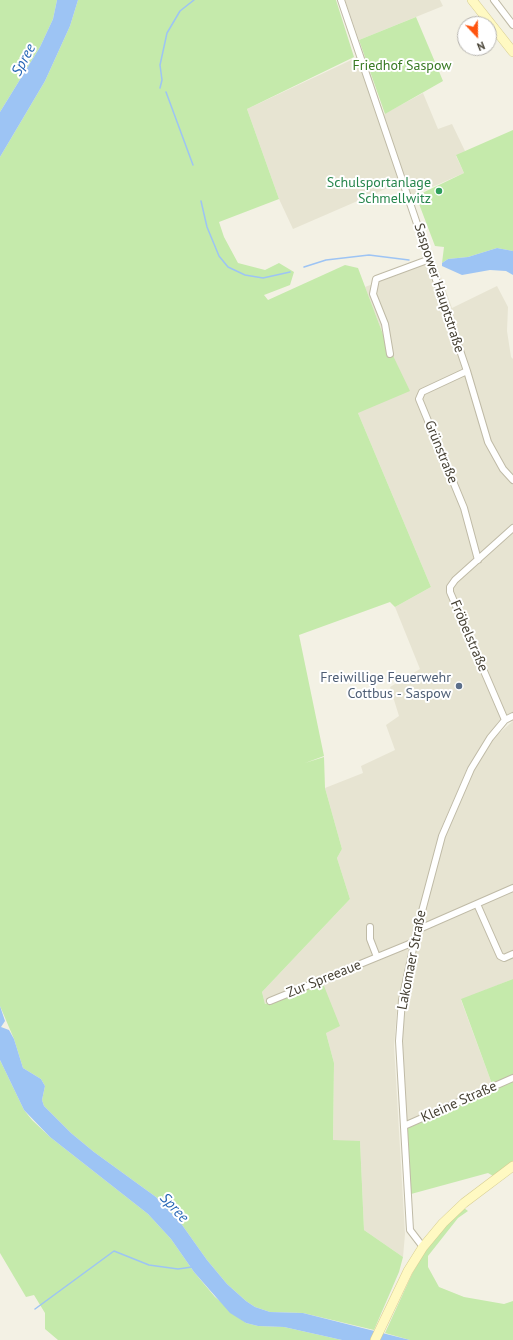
<!DOCTYPE html>
<html>
<head>
<meta charset="utf-8">
<style>
  body { margin:0 }
  #map { position:relative; width:513px; height:1340px; overflow:hidden; background:#f3f1e4; font-family:"PT Sans",sans-serif }
  canvas { display:block }
  .north { position:absolute; left:457px; top:16px; width:40px; height:40px; box-sizing:border-box; background:#fff; border:1px solid #b5b3ae; border-radius:50%; rotate:158deg; font-size:11px; font-weight:700; line-height:16px; text-align:center; color:#464134 }
  .north::after { content:''; display:block; margin:auto; width:14px; height:18px; background:#ff540f; clip-path:polygon(50% 0,100% 100%,50% 72%,0 100%) }
</style>
</head>
<body>
<div id="map">
<canvas width="513" height="1340"></canvas>
<div class="north">N</div>
</div>
<script>
const context = document.querySelector('canvas').getContext('2d');
context.lineJoin = 'round';
function fill(path, color) {
  context.fillStyle = color;
  context.fill(path, 'evenodd');
}
function poly(rows) {
  const path = new Path2D();
  for (const r of rows) {
    path.moveTo(r[0], r[1]);
    for (let i = 2; i < r.length; i += 2) path.lineTo(r[i], r[i + 1]);
  }
  return path;
}
function trace(path, color, width, dash) {
  context.strokeStyle = color;
  context.lineWidth = width;
  context.lineCap = dash ? 'butt' : 'round';
  context.setLineDash(dash || []);
  context.stroke(path);
}
function drawText(font, color, halo, rows, align = 'center') {
  context.font = font + ' "PT Sans",sans-serif';
  context.lineWidth = 4;
  context.setLineDash([]);
  context.textBaseline = 'middle';
  context.strokeStyle = halo;
  context.fillStyle = color;
  for (const [text, x, y, turn = 0] of rows) {
    context.save();
    context.translate(x, y);
    context.rotate((+turn || 0) * Math.PI / 180);
    context.textAlign = isNaN(turn) ? turn : align;
    if (halo) context.strokeText(text, 0, 0);
    context.fillText(text, 0, 0);
    context.restore();
  }
}
const residential = poly([
  [345,0,440,0,443,6,359,40],
  [364,54,384,114,423,93,438,129,452,124,465,151,456,156,464,173,405,199,399,183,293,229,279,199,247,109],
  [435,260,452,308,497,286,508,307,507,331,511,357,513,359,513,713,498,722,467,769,440,831,409,949,397,1009,394,1046,405,1234,403,1257,364,1230,360,1141,333,1141,334,1063,326,1033,322,981,265,1004,262,992,350,899,337,858,342,849,325,788,363,773,361,766,395,750,386,725,399,716,390,687,420,669,395,607,431,587,358,413,384,337,365,287],
  [513,721,513,979,461,1000,492,1084,406,1122,401,1041,405,1000,434,869,444,837,473,771,495,737]
]);
const green = poly([
  [0,0,57,0,53,19,40,47,0,112],
  [78,0,336,0,354,57,247,109,279,199,219,222,224,237,238,263,265,270,279,263,294,272,290,285,264,295,268,300,345,265,358,268,384,337,410,391,358,413,431,587,395,607,390,602,299,635,324,756,305,763,324,757,325,788,342,849,337,858,350,899,262,992,265,1004,322,981,340,1026,326,1033,334,1063,333,1140,360,1141,364,1230,403,1257,399,1272,374,1330,303,1313,270,1312,255,1307,246,1301,227,1284,207,1260,180,1222,156,1197,94,1152,71,1133,44,1106,42,1100,45,1086,41,1079,23,1068,14,1039,0,1006,0,157,45,81,70,26],
  [416,17,443,81,385,114,359,40],
  [513,130,513,251,497,248,468,257,448,259,442,263,444,247,435,246,416,196,464,173,456,155],
  [513,979,513,1163,495,1177,488,1173,411,1194,406,1122,492,1084,461,999],
  [0,1060,24,1110,32,1120,50,1137,148,1214,171,1239,194,1272,215,1297,246,1323,258,1326,284,1327,342,1340,58,1340,45,1329,45,1313,34,1295,26,1297,0,1253],
  [464,1208,468,1211,458,1218,428,1256,428,1267,439,1287,464,1297,504,1304,513,1301,513,1340,410,1340,385,1333,413,1272,425,1252,444,1227]
]);
const water = poly([
  [57,0,78,0,70,26,45,81,0,157,0,112,40,47,53,19],
  [497,248,513,251,513,275,506,271,490,270,462,275,442,266,442,263,448,259,468,257],
  [0,1006,5,1021,1,1027,9,1030,14,1039,23,1068,41,1079,45,1086,42,1100,44,1106,71,1133,94,1152,156,1197,180,1222,207,1260,227,1284,246,1301,255,1307,270,1312,303,1313,410,1340,342,1340,284,1327,258,1326,246,1323,230,1313,194,1272,171,1239,148,1214,50,1137,24,1110,0,1060]
]);
const stream = poly([
  [160,88,162,80,160,65,167,33,180,11,194,0],
  [166,92,193,165],
  [201,201,207,227,219,256,228,267,245,275,263,278,290,272],
  [304,267,326,260,369,255,409,260],
  [35,1309,114,1251,149,1265,178,1269,192,1267]
]);
const street = poly([
  [341,0,467,371,488,442,503,469,513,480],
  [494,0,513,25],
  [390,354,385,324,373,294,376,279,430,259],
  [467,371,422,392,419,399,464,508,478,560],
  [505,720,450,592,450,587,455,580,513,528],
  [477,904,500,956,504,958,513,954],
  [370,927,370,939,377,957],
  [417,930,513,888],
  [270,1001,414,942],
  [404,1126,513,1078],
  [423,1247,410,1230,399,1041,402,1000,417,930,442,836,471,769,490,738,505,720,513,716]
]);
const secondary = poly([
  [472,0,513,52],
  [375,1340,408,1271,423,1247,443,1223,464,1203,513,1166]
]);
const markers = [
  [439,191,4,"#2e9e5b"],
  [459,686,4,"#5c6f8a"]
];
const parkNames = [
  ["Friedhof Saspow",402,66]
];
const leisureNames = [
  ["Schulsportanlage",431,183],
  ["Schmellwitz",431,199]
];
const streetNames = [
  ["Saspower Hauptstraße",439,288,72],
  ["Grünstraße",441,452,68],
  ["Fröbelstraße",469,636,67],
  ["Lakomaer Straße",412,960,-79],
  ["Zur Spreeaue",324,979,-22],
  ["Kleine Straße",459,1102,-24]
];
const serviceNames = [
  ["Freiwillige Feuerwehr",451,678],
  ["Cottbus - Saspow",451,694]
];
const waterNames = [
  ["Spree",24,60,-62],
  ["Spree",174,1208,47]
];
fill(residential, '#e7e4d2');
fill(green, '#c5eaab');
fill(water, '#9dc4f4');
trace(stream, '#9dc4f4', 1.5);
trace(street, '#bfbaa6', 8);
trace(secondary, '#d6cd91', 10);
trace(street, '#fff', 6);
trace(secondary, '#fff9c2', 9);
for (const [x, y, r, color] of markers) {
  const dot = new Path2D();
  dot.arc(x, y, r, 0, 2 * Math.PI);
  context.fillStyle = color;
  context.fill(dot);
  trace(dot, '#fff', 1.5);
}
drawText('14px', '#397a24', '#fff', parkNames);
drawText('14px', '#27864d', '#fff', leisureNames, 'right');
drawText('14px', '#464134', '#fff', streetNames);
drawText('14px', '#4e5e75', '#fff', serviceNames, 'right');
drawText('italic 15px', '#2867b6', '#fff', waterNames);
</script>
</body>
</html>
